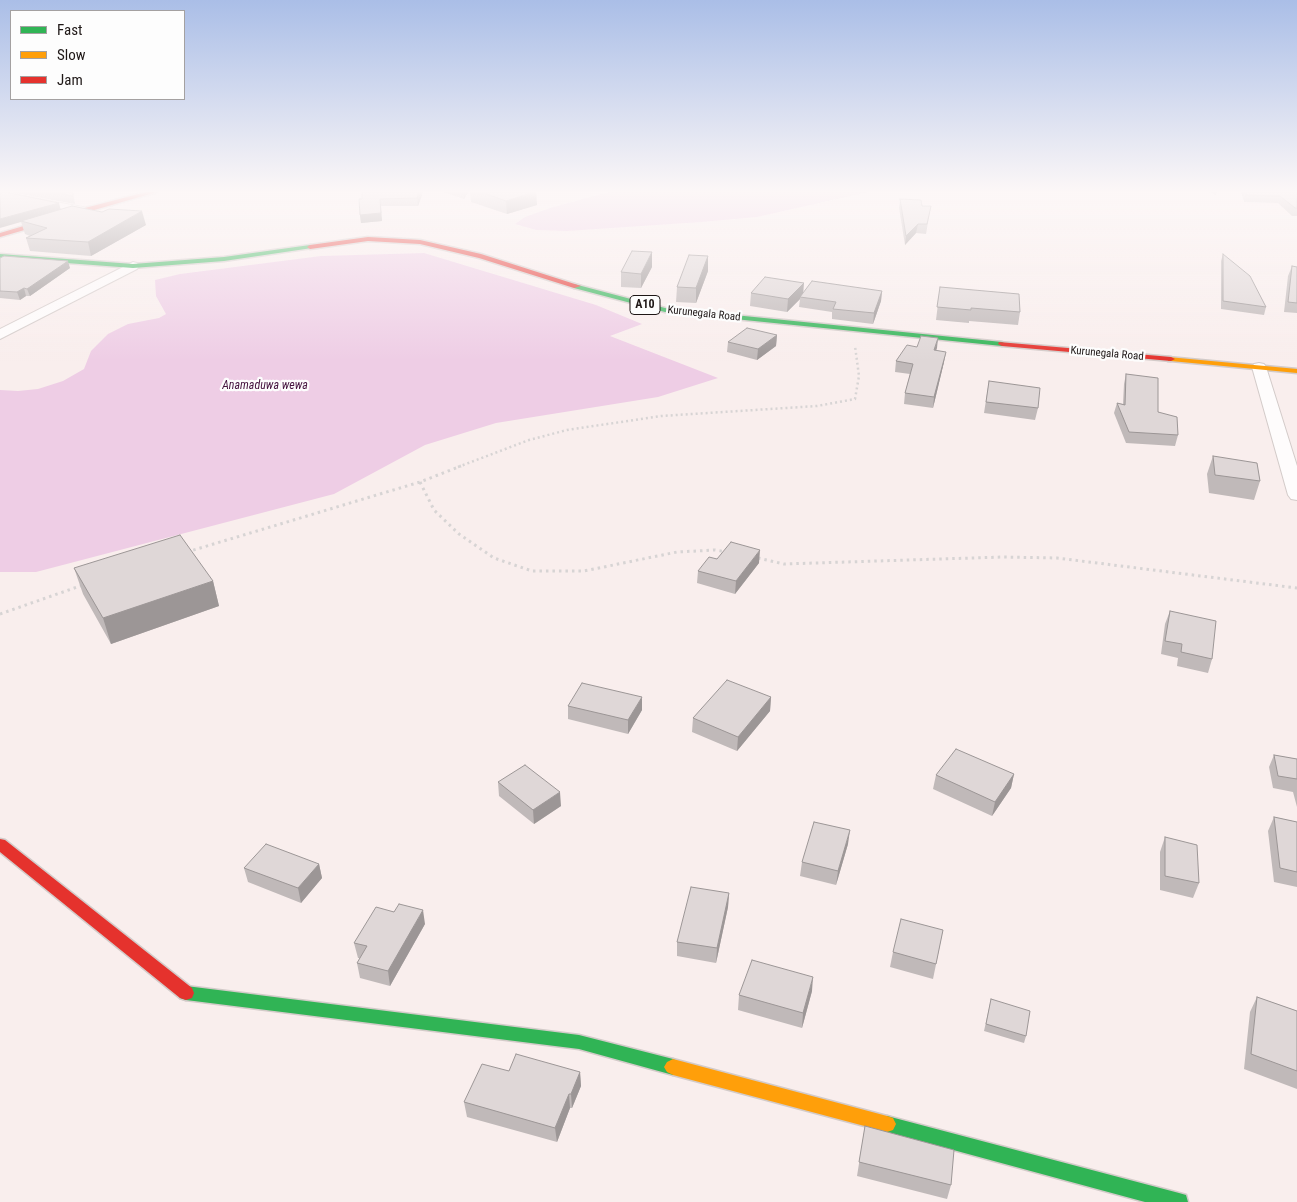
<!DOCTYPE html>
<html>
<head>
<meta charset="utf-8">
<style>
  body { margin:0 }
  #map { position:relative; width:1297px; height:1202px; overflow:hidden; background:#f9eeed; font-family:"Roboto Condensed",sans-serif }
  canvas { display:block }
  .legend { position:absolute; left:10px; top:10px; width:175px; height:90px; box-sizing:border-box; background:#fdfdfd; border:1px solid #a4a1a1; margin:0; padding:6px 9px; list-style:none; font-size:15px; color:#1e1716 }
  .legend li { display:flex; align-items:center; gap:10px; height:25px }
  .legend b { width:25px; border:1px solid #a4a1a1 }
</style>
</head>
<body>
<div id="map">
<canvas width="1297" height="1202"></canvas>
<ul class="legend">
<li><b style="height:6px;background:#30b455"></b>Fast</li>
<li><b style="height:6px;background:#ff9f0a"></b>Slow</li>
<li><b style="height:6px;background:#e5322d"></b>Jam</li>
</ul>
</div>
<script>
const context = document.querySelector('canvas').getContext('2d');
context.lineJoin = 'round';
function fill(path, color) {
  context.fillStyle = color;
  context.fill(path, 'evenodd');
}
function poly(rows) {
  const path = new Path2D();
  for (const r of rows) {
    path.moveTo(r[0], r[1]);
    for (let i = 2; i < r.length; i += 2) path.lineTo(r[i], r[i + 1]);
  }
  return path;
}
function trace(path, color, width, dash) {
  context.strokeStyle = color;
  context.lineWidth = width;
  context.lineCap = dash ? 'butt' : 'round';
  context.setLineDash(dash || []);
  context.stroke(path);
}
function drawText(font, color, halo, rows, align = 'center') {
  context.font = font + ' "Roboto Condensed",sans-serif';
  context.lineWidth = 4.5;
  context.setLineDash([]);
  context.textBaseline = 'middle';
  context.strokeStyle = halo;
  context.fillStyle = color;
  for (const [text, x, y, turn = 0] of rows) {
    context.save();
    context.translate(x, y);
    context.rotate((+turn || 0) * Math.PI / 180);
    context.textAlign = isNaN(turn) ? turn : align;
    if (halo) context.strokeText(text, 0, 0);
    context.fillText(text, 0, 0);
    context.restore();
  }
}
const water = poly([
  [609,192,868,192,757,217,702,222,567,231,536,230,515,224,525,217,553,207],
  [424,253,596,305,642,324,610,336,718,378,658,397,496,423,425,445,334,494,36,572,0,572,0,390,18,391,38,389,63,381,84,369,91,351,108,334,128,324,159,318,166,314,156,296,155,280,180,274,321,256]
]);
const pathFar1 = poly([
  [458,467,529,440,567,430,661,416,817,406,855,399,859,376,855,346]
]);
const path = poly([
  [420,482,434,510,459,534,494,558,532,571,584,571,677,552,715,550,727,552],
  [187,552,420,482,461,466],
  [758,558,784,564,1003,557,1057,558,1297,588],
  [0,614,83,585]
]);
const street = poly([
  [0,192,83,207,89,210,83,213,0,197,0,192],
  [133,262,137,263,139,266,137,269,0,339,0,329,133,262],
  [1259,363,1264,364,1266,367,1297,466,1297,500,1291,499,1288,495,1252,367,1254,364,1259,363]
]);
const fast = poly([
  [310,245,313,247,312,248,224,261,133,268,0,258,0,254,133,264,224,257,310,245],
  [574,284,665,308,1002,342,1006,344,1002,346,665,312,574,288,574,284],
  [186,986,579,1035,673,1059,679,1062,682,1067,679,1072,673,1075,579,1049,186,1000,180,998,178,993,180,988,186,986],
  [887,1116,1179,1193,1186,1195,1188,1202,1145,1202,887,1132,881,1130,878,1124,881,1118,887,1116]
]);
const slow = poly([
  [1168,357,1297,369,1297,373,1171,361,1168,361,1168,357],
  [673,1059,887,1116,893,1118,896,1124,893,1130,887,1132,673,1075,667,1072,664,1067,667,1062,673,1059]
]);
const jam = poly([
  [146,192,157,192,0,237,0,233,81,209,146,192],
  [368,237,420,240,481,254,581,286,574,288,479,258,420,244,368,241,310,249,307,247,310,245,368,237],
  [999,342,1171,357,1175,359,1171,361,1002,346,998,344,999,342],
  [0,839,5,840,192,988,194,993,192,998,186,1000,180,998,0,852,0,839]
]);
const wall = poly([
  [0,192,61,209,146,225,91,256,30,251,26,238,30,236,25,234,21,222],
  [9,192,73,192,75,204],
  [362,192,423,192,418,206,381,206,382,221,361,223,360,215,362,199],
  [444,192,468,192,464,199],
  [470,192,536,192,537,205,507,214,471,202],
  [1209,192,1217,192,1216,195],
  [1241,192,1297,192,1297,216,1292,216,1278,203,1244,202],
  [900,199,922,206,931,206,926,234,916,233,905,245,899,208],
  [1223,254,1266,307,1264,315,1221,309,1221,261],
  [708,256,708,271,696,303,676,302,677,287],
  [0,258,70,268,30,296,26,296,20,300,0,298],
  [1292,266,1297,267,1297,313,1284,312,1288,276],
  [652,267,641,288,621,287,621,272],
  [940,287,1020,312,1018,325,969,321,969,323,936,320],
  [882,291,881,301,873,324,832,319,832,312,799,307,800,299,787,312,750,306,751,293,803,294],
  [777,335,776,346,757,360,727,352,728,342],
  [938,338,936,350,944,362,933,408,904,404,905,393,910,374,895,372,896,361,917,347],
  [1126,374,1178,435,1175,446,1126,443,1114,413,1117,403,1123,404,1124,384],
  [989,381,1038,408,1035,420,984,413],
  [1213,456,1260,481,1254,500,1209,493,1207,474],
  [717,559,759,563,735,594,697,583,698,571],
  [74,568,213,581,219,606,111,644,83,594],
  [1170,611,1212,659,1208,673,1177,666,1178,658,1161,654,1165,624],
  [771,697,770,711,737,751,692,732,693,718],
  [568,706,642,710,628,734,568,719],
  [1274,755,1297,759,1297,807,1293,792,1273,788,1269,767],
  [1014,774,1011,788,992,816,933,789,936,775],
  [498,782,561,806,534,824,499,796],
  [1274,817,1297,822,1297,887,1274,882,1268,831],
  [1165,837,1199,883,1193,898,1160,890,1160,852],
  [848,844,836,885,800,876,802,862],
  [319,864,322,878,301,903,248,882,244,868],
  [729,893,728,907,716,963,677,956,677,942],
  [425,924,390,986,360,978,357,963,360,958,358,958,354,943],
  [943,930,933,979,890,967,893,952],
  [812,991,802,1028,738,1010,739,995],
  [1257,997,1297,1011,1297,1089,1244,1069,1250,1012],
  [991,999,1026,1036,1024,1043,984,1031],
  [509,1071,580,1072,581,1086,572,1108,570,1108,557,1142,467,1117,464,1102],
  [865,1126,951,1185,947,1199,857,1176]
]);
const shadedWall = poly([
  [419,192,423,192,418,206,417,198],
  [464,192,468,192,464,199],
  [534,192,536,192,537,205,507,214,506,201],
  [380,199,382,221,361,223,360,215],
  [59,203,61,211,21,221,21,222,0,228,0,219],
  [142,211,146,225,91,256,88,242],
  [918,224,916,233,905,245,906,236],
  [652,252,652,267,641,288,641,274],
  [708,256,708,271,696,303,696,288],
  [68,261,70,268,30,296,27,289],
  [804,283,803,296,800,297,800,299,787,312,788,299],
  [24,288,26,296,20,300,17,292],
  [882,291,881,301,873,324,874,313],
  [777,335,776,346,757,360,758,349],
  [938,338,937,348,933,360,934,350],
  [946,352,944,362,933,408,934,397],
  [760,550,759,563,735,594,736,581],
  [213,581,219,606,111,644,103,618],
  [642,697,642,710,628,734,628,720],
  [771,697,770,711,737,751,738,737],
  [1014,774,1011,788,992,816,995,802],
  [560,792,561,806,534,824,533,810],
  [850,830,848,844,836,885,838,871],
  [319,864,322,878,301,903,298,888],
  [729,893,728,907,716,963,717,948],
  [423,910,425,924,390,986,388,971],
  [813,977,812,991,802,1028,803,1013],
  [580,1072,581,1086,572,1108,571,1094],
  [569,1094,570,1108,557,1142,555,1128]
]);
const building = poly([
  [0,192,5,192,59,203,0,219,0,192],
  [53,192,72,192,73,196,53,192],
  [362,192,419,192,417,198,380,199,381,213,360,215,359,199,362,199,362,192],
  [481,192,534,192,506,201,481,192],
  [1246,192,1297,192,1297,208,1295,208,1280,196,1246,195,1246,192],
  [900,199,921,200,922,206,931,206,927,224,918,224,906,236,900,199],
  [72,206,102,212,109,209,142,211,88,242,26,238,47,228,21,221,72,206],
  [632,251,652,252,641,274,621,272,632,251],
  [1223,254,1250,276,1266,307,1223,301,1223,254],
  [689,255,708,256,696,288,677,287,689,255],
  [4,256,68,261,27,289,24,288,17,292,0,291,0,258,4,256],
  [1292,266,1297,267,1297,303,1288,302,1292,266],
  [765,277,804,283,788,299,751,293,765,277],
  [812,281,882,291,874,313,833,309,836,302,800,297,812,281],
  [940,287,1019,294,1020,312,971,308,971,310,937,307,940,287],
  [747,328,777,335,758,349,728,342,747,328],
  [921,336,938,338,934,350,946,352,934,397,905,393,913,364,896,361,907,345,917,347,921,336],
  [1126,374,1158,378,1158,412,1177,417,1178,435,1129,432,1117,403,1125,405,1126,374],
  [989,381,1040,388,1038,408,986,402,989,381],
  [1213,456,1257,463,1260,481,1215,475,1213,456],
  [180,535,213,581,103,618,74,568,180,535],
  [731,542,760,550,736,581,698,571,709,557,717,559,731,542],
  [1170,611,1216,621,1212,659,1181,652,1182,644,1165,641,1170,611],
  [727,680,771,697,738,737,693,718,727,680],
  [582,683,642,697,628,720,568,706,582,683],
  [956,749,1014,774,995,802,936,775,956,749],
  [1274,755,1297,759,1297,779,1278,776,1274,755],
  [525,765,560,792,533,810,498,782,525,765],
  [1274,817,1297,822,1297,872,1280,868,1274,817],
  [814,822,850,830,838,871,802,862,814,822],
  [1165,837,1197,845,1199,883,1165,876,1165,837],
  [266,844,319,864,298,888,244,868,266,844],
  [691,887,729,893,717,948,677,942,691,887],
  [399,904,423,910,388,971,357,963,367,946,354,943,376,907,394,912,399,904],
  [901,919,943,930,936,964,893,952,901,919],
  [752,960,813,977,803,1013,739,995,752,960],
  [1257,997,1297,1011,1297,1071,1251,1054,1257,997],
  [991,999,1030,1011,1026,1036,986,1024,991,999],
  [516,1054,580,1072,571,1094,569,1094,555,1128,464,1102,482,1064,509,1071,516,1054],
  [865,1126,954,1150,951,1185,859,1162,865,1126]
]);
const farStreetnames = [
  ["Kurunegala Road",704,314,6],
  ["Kurunegala Road",1107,354,5]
];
const shields = [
  [645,305,30]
];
const shieldNames = [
  ["A10",645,305]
];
const farWaternames = [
  ["Anamaduwa wewa",265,386]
];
fill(water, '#eecde5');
trace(street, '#d3cbc9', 2);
trace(fast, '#d3cbc9', 3);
trace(slow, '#d3cbc9', 3);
trace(jam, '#d3cbc9', 3);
trace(pathFar1, '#d7d4d4', 2.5, [2, 3]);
trace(path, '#d7d4d4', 3, [2.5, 4]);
fill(street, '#fefcfc');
fill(fast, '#30b455');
fill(slow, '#ff9f0a');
fill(jam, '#e5322d');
fill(wall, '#c0b9b9');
fill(shadedWall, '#9c9696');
fill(building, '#dfd7d7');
trace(building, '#9c9696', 1);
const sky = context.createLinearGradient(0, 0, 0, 361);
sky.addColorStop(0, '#aabee7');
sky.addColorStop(0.53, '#fcf7f7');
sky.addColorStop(1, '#fcf7f700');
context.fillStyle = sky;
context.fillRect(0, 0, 1297, 361);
drawText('11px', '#1e1716', '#fdfdfd', farStreetnames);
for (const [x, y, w] of shields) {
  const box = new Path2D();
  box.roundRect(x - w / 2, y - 9.5, w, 19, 4);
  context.fillStyle = '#fdfdfd';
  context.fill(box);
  trace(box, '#1e1716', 1);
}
drawText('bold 12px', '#1e1716', null, shieldNames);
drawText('italic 12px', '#44123e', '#fdfdfd', farWaternames);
</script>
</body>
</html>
